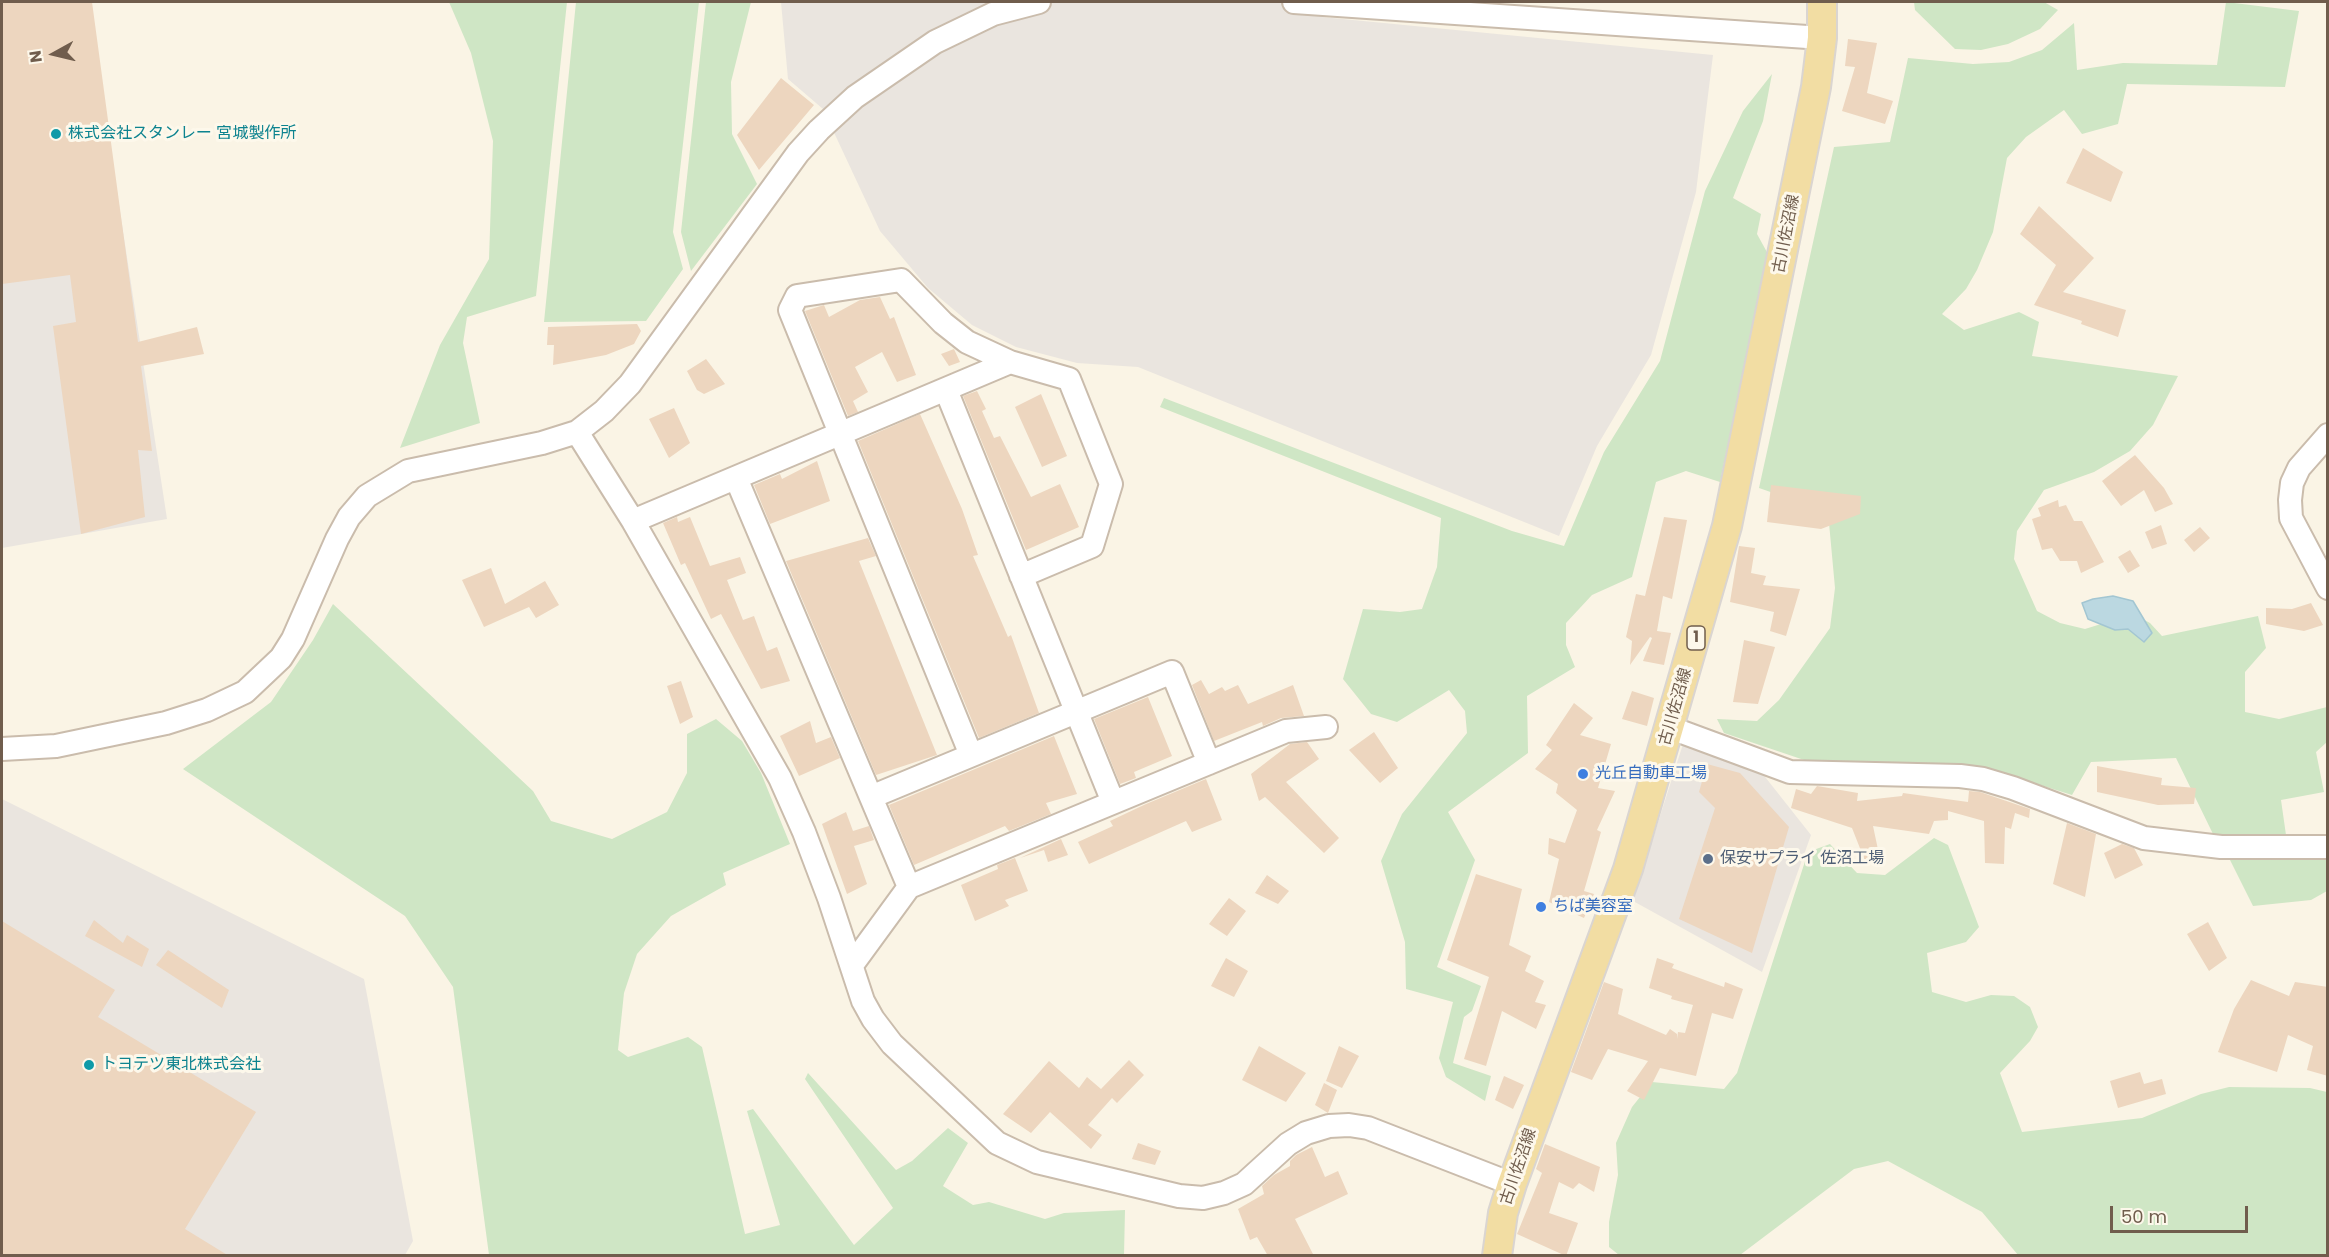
<!DOCTYPE html>
<html>
<head>
<meta charset="utf-8">
<style>
  body { margin:0 }
  #map { position:relative; width:2329px; height:1257px; overflow:hidden; background:#faf4e5; font-family:Poppins,sans-serif }
  canvas { display:block }
  .frame { position:absolute; inset:0; border:3px solid #705d4d; pointer-events:none }
  .north { position:absolute; left:24px; top:24px; width:60px; height:60px; -webkit-text-stroke:4px #fdf8eb; paint-order:stroke; rotate:262deg; font-size:16px; font-weight:700; line-height:24px; text-align:center; color:#705d4d }
  .north::after { content:''; display:block; margin:auto; width:21px; height:27px; background:#705d4d; clip-path:polygon(50% 0,100% 100%,50% 72%,0 100%) }
  .scale { position:absolute; left:2110px; top:1206px; width:138px; height:27px; box-sizing:border-box; border:3px solid #705d4d; border-top:0; padding-left:8px; font-size:18px; line-height:21px; white-space:nowrap; color:#705d4d; -webkit-text-stroke:4px #fdf8eb; paint-order:stroke }
</style>
</head>
<body>
<div id="map">
<canvas width="2329" height="1257"></canvas>
<div class="frame"></div>
<div class="north">N</div>
<div class="scale">50 m</div>
</div>
<script>
const context = document.querySelector('canvas').getContext('2d');
context.lineJoin = 'round';
function fill(path, color) {
  context.fillStyle = color;
  context.fill(path, 'evenodd');
}
function poly(rows) {
  const path = new Path2D();
  for (const r of rows) {
    path.moveTo(r[0], r[1]);
    for (let i = 2; i < r.length; i += 2) path.lineTo(r[i], r[i + 1]);
  }
  return path;
}
function trace(path, color, width, dash) {
  context.strokeStyle = color;
  context.lineWidth = width;
  context.lineCap = dash ? 'butt' : 'round';
  context.setLineDash(dash || []);
  context.stroke(path);
}
function drawText(font, color, halo, rows, align = 'center') {
  context.font = font + ' Poppins,"Noto Sans JP",sans-serif';
  context.lineWidth = 6;
  context.setLineDash([]);
  context.textBaseline = 'middle';
  context.strokeStyle = halo;
  context.fillStyle = color;
  for (const [text, x, y, turn = 0] of rows) {
    context.save();
    context.translate(x, y);
    context.rotate((+turn || 0) * Math.PI / 180);
    context.textAlign = isNaN(turn) ? turn : align;
    if (halo) context.strokeText(text, 0, 0);
    context.fillText(text, 0, 0);
    context.restore();
  }
}
const industrial = poly([
  [2,2,88,2,167,519,2,548],
  [781,2,1323,2,1322,17,1713,55,1696,192,1651,355,1597,446,1559,536,1138,367,1077,363,1016,347,972,325,928,288,880,231,823,109,788,79],
  [1683,744,1762,773,1811,835,1762,972,1633,901],
  [2,799,364,979,413,1241,405,1255,2,1255]
]);
const green = poly([
  [449,2,567,2,536,296,467,317,463,343,480,423,400,448,440,345,489,259,493,141,471,53],
  [576,2,699,2,673,232,683,269,646,321,544,322],
  [706,2,751,2,731,82,732,134,757,184,691,271,681,232],
  [1914,2,2044,2,2058,10,2040,29,2008,44,1981,50,1955,49,1915,10],
  [2226,2,2299,11,2285,87,2127,84,2118,124,2082,134,2064,110,2026,137,2007,158,1993,232,1977,270,1966,289,1942,314,1964,330,2019,312,2039,322,2032,356,2178,376,2153,425,2130,451,2094,472,2044,490,2017,531,2014,559,2037,611,2060,623,2085,629,2133,614,2150,623,2162,636,2258,616,2266,648,2245,672,2245,712,2279,719,2327,707,2327,742,2316,752,2324,792,2281,800,2286,835,2213,834,2176,758,2091,762,2072,795,1986,768,1813,763,1724,733,1717,719,1757,721,1779,700,1830,628,1835,588,1828,512,1759,488,1834,147,1890,142,1908,58,1973,64,2009,62,2042,50,2074,23,2077,70,2123,63,2217,65],
  [1772,74,1763,121,1733,198,1761,214,1757,234,1768,254,1720,482,1686,471,1656,482,1632,577,1592,595,1566,623,1566,645,1575,667,1527,696,1528,753,1448,812,1475,860,1437,967,1481,986,1472,1011,1464,1017,1453,1063,1491,1076,1485,1101,1446,1077,1439,1058,1453,1002,1406,989,1405,942,1381,861,1402,814,1467,733,1465,711,1449,690,1397,722,1371,714,1343,679,1363,609,1400,612,1422,609,1437,567,1441,518,1160,407,1164,398,1512,531,1564,546,1604,452,1660,361,1705,191,1743,111],
  [333,604,533,791,551,821,612,839,667,812,687,773,687,734,716,719,742,741,761,773,790,844,723,873,726,885,671,916,637,954,624,993,618,1050,628,1057,688,1037,702,1047,745,1234,780,1225,747,1111,753,1109,854,1245,893,1208,805,1079,808,1073,896,1170,912,1161,948,1128,968,1143,943,1186,973,1205,989,1202,1045,1219,1064,1213,1125,1210,1124,1255,489,1255,453,987,405,916,183,769,271,702,313,640],
  [1934,838,1948,845,1979,927,1966,942,1927,953,1932,992,1966,1002,1991,995,2014,996,2030,1007,2038,1027,2030,1041,2000,1073,2022,1132,2142,1118,2201,1094,2229,1087,2310,1088,2327,1092,2327,1255,2018,1255,1982,1212,1888,1161,1854,1169,1740,1255,1619,1255,1609,1247,1609,1222,1618,1175,1616,1143,1632,1107,1652,1082,1724,1089,1737,1073,1808,852,1830,844,1857,873,1885,875],
  [2327,858,2327,891,2311,900,2253,906,2230,860]
]);
const water = poly([
  [2113,596,2133,601,2152,633,2144,642,2128,629,2115,630,2088,619,2082,603,2093,599,2113,596]
]);
const building = poly([
  [2,2,92,2,138,342,197,327,204,354,141,366,152,451,138,450,145,517,81,534,53,326,76,322,70,275,2,284],
  [1848,39,1877,43,1867,93,1893,101,1885,124,1842,111,1855,67,1845,66],
  [781,78,814,105,759,170,737,135],
  [2083,148,2123,172,2111,202,2066,183],
  [2039,206,2094,258,2063,292,2126,310,2118,337,2081,324,2082,321,2034,305,2056,265,2020,234],
  [880,297,890,319,894,317,916,375,897,382,882,352,855,367,868,392,853,401,858,412,848,416,805,311,824,305,829,317,860,300],
  [637,324,641,331,634,344,606,355,553,365,554,345,547,345,548,327],
  [954,349,960,362,949,366,941,354],
  [706,359,725,384,704,394,697,390,687,371],
  [977,391,986,409,982,411,994,438,1000,436,1031,497,1060,484,1079,527,1026,550,963,396],
  [1041,394,1067,456,1042,467,1015,407],
  [674,408,690,443,669,458,649,419],
  [920,414,962,509,978,555,973,556,1008,637,1011,635,1039,713,979,738,858,441],
  [2135,455,2164,488,2173,504,2155,512,2144,490,2121,506,2102,481],
  [817,461,830,501,770,524,754,485,780,474,782,479],
  [1771,485,1861,496,1860,514,1821,529,1767,522],
  [2058,500,2059,507,2066,505,2074,521,2082,521,2104,562,2081,573,2077,561,2060,561,2052,548,2042,550,2032,519,2041,516,2038,508],
  [677,517,678,522,690,517,710,566,740,557,746,573,727,580,743,620,754,616,767,651,777,647,790,681,761,689,721,614,711,619,685,563,681,565,663,523],
  [1664,517,1687,520,1672,599,1663,596,1657,631,1671,633,1664,665,1643,661,1652,638,1650,637,1630,665,1632,641,1626,637,1636,594,1645,596],
  [2161,525,2167,544,2152,549,2145,532],
  [2200,527,2210,538,2194,552,2184,540],
  [868,538,876,556,859,561,937,755,876,775,786,561],
  [1739,546,1755,548,1751,573,1766,576,1763,585,1800,589,1786,636,1770,631,1774,612,1730,602],
  [2130,550,2140,566,2128,573,2118,557],
  [491,568,505,604,545,581,559,605,536,618,529,607,484,627,462,580],
  [2311,603,2323,625,2304,631,2266,624,2266,608,2292,609],
  [1744,640,1775,647,1758,704,1733,702],
  [1201,680,1209,694,1222,687,1225,691,1238,685,1248,704,1293,685,1304,716,1281,718,1263,726,1262,722,1214,741,1192,685],
  [681,681,693,717,680,724,667,686],
  [1632,691,1654,698,1647,726,1622,719],
  [1148,697,1172,756,1134,772,1136,778,1120,784,1094,719],
  [1574,703,1593,718,1580,735,1611,744,1598,788,1615,791,1597,830,1601,832,1584,891,1594,894,1584,918,1549,902,1559,859,1548,854,1549,838,1565,843,1577,810,1556,793,1558,784,1535,769,1552,750,1546,745],
  [810,721,816,743,831,737,840,758,799,776,780,736],
  [1374,732,1398,768,1380,783,1349,750],
  [1054,736,1077,794,1046,803,1051,814,1009,831,1005,826,914,865,889,805],
  [1307,742,1319,759,1286,782,1339,838,1324,853,1265,797,1259,801,1251,774,1290,744],
  [1707,764,1740,773,1789,827,1752,953,1679,919,1715,808,1699,792],
  [2097,766,2162,778,2161,785,2196,788,2194,804,2158,805,2097,792],
  [1206,779,1222,820,1192,832,1186,821,1089,864,1078,842,1113,826,1110,821,1146,804],
  [1817,786,1858,793,1857,801,1902,796,1903,793,1968,802,1969,791,1980,792,2030,809,2029,818,2015,813,2011,829,2005,827,2004,864,1985,863,1984,821,1948,811,1948,820,1934,821,1929,834,1873,826,1880,859,1865,861,1852,828,1791,808,1796,789,1811,794],
  [846,812,853,831,869,826,874,840,854,846,867,884,847,894,822,824],
  [2067,823,2096,834,2085,897,2053,884],
  [1061,839,1068,855,1048,862,1044,850,1020,858],
  [2122,844,2134,848,2143,865,2115,879,2104,853],
  [1015,858,1028,891,1005,900,1009,906,975,921,961,885,998,869,997,865],
  [1476,874,1522,889,1509,945,1531,956,1525,971,1544,981,1535,1002,1546,1005,1536,1029,1502,1011,1486,1066,1464,1059,1489,977,1447,960],
  [1267,875,1289,891,1278,904,1255,893],
  [1229,898,1246,911,1227,936,1209,924],
  [94,920,123,943,127,935,149,949,142,967,85,936],
  [2,921,115,990,98,1017,256,1112,185,1229,229,1256,2,1256],
  [2208,922,2227,958,2209,971,2187,934],
  [168,950,229,990,222,1008,156,965],
  [1226,958,1248,971,1234,997,1211,986],
  [1657,958,1674,964,1672,968,1724,987,1725,982,1743,989,1733,1019,1712,1013,1696,1076,1660,1068,1644,1100,1627,1091,1648,1061,1608,1049,1592,1080,1571,1072,1604,982,1623,989,1618,1014,1666,1035,1670,1029,1677,1034,1677,1039,1678,1032,1685,1033,1693,1005,1671,999,1672,996,1649,988],
  [2251,980,2289,996,2295,982,2328,987,2328,1076,2307,1070,2313,1046,2288,1035,2277,1072,2218,1052,2234,1009],
  [1259,1046,1306,1073,1286,1102,1242,1080],
  [1339,1046,1359,1056,1342,1088,1326,1081],
  [1129,1060,1144,1075,1117,1103,1112,1098,1088,1125,1102,1135,1091,1149,1050,1112,1031,1133,1003,1114,1049,1061,1079,1088,1087,1077,1101,1089],
  [2140,1072,2144,1084,2162,1079,2166,1094,2118,1108,2110,1081],
  [1504,1076,1524,1085,1513,1109,1495,1100],
  [1324,1083,1337,1090,1328,1113,1315,1105],
  [1138,1143,1161,1151,1155,1165,1132,1159],
  [1545,1144,1600,1167,1594,1192,1579,1183,1573,1189,1559,1182,1549,1213,1578,1223,1566,1256,1517,1234,1542,1173,1536,1169],
  [1312,1147,1325,1177,1338,1171,1348,1194,1295,1219,1314,1256,1268,1256,1257,1237,1250,1240,1238,1209,1264,1194,1262,1186,1274,1175,1290,1166,1290,1161,1296,1155]
]);
const minor = poly([
  [1294,2,1822,38],
  [946,390,1113,802],
  [577,432,633,521,780,778,804,832,829,898,863,1001,873,1019,892,1044,997,1143,1037,1162,1179,1196,1203,1198,1224,1193,1244,1184,1288,1144,1306,1133,1329,1126,1349,1125,1368,1128,1512,1184],
  [2328,435,2299,468,2292,483,2290,500,2291,518,2328,588],
  [736,478,909,887],
  [633,521,1010,362],
  [1671,728,1790,772,1960,776,1983,779,2013,788,2144,838,2221,847,2328,847],
  [2,749,56,746,166,723,207,710,245,692,281,658,293,639,337,539,349,517,367,496,408,471,542,443,577,432,604,411,630,384,798,153,819,130,855,97,935,42,993,14,1039,2],
  [971,755,790,310,797,296,901,280,943,323,967,342,1010,362,1069,379,1111,484,1092,546,1021,576],
  [871,797,1172,672,1209,763],
  [852,965,909,887,1286,731,1326,727]
]);
const major = poly([
  [1497,1256,1503,1213,1512,1184,1628,869,1727,526,1816,87,1822,38,1822,2]
]);
const markers = [
  [56,134,6,"#0f9aa8"],
  [1583,774,6,"#3f7fe0"],
  [1708,859,6,"#5c6f8a"],
  [1541,907,6,"#3f7fe0"],
  [89,1065,6,"#0f9aa8"]
];
const shields = [
  [1696,638,18]
];
const shieldNames = [
  ["1",1696,638]
];
const cultureNames = [
  ["株式会社スタンレー 宮城製作所",68,134],
  ["トヨテツ東北株式会社",101,1065]
];
const streetNames = [
  ["古川佐沼線",1787,234,-79],
  ["古川佐沼線",1676,707,-74],
  ["古川佐沼線",1519,1167,-71]
];
const shopNames = [
  ["光丘自動車工場",1595,774],
  ["ちば美容室",1553,907]
];
const serviceNames = [
  ["保安サプライ 佐沼工場",1720,859]
];
fill(industrial, '#eae5df');
fill(green, '#cfe6c5');
fill(water, '#bbd8e1');
trace(water, '#a3c6d2', 1.5);
fill(building, '#edd6bf');
trace(minor, '#cabcac', 26);
trace(major, '#dad5d1', 32);
trace(minor, '#fff', 22);
trace(major, '#f2dda3', 28);
for (const [x, y, r, color] of markers) {
  const dot = new Path2D();
  dot.arc(x, y, r, 0, 2 * Math.PI);
  context.fillStyle = color;
  context.fill(dot);
  trace(dot, '#fdf8eb', 2);
}
for (const [x, y, w] of shields) {
  const box = new Path2D();
  box.roundRect(x - w / 2, y - 12, w, 24, 4.5);
  context.fillStyle = '#fdf8eb';
  context.fill(box);
  trace(box, '#705d4d', 1.5);
}
drawText('bold 15px', '#705d4d', null, shieldNames);
drawText('16px', '#0d838f', '#fdf8eb', cultureNames, 'left');
drawText('16px', '#705d4d', '#fdf8eb', streetNames);
drawText('16px', '#366cbe', '#fdf8eb', shopNames, 'left');
drawText('16px', '#4e5e75', '#fdf8eb', serviceNames, 'left');
</script>
</body>
</html>
